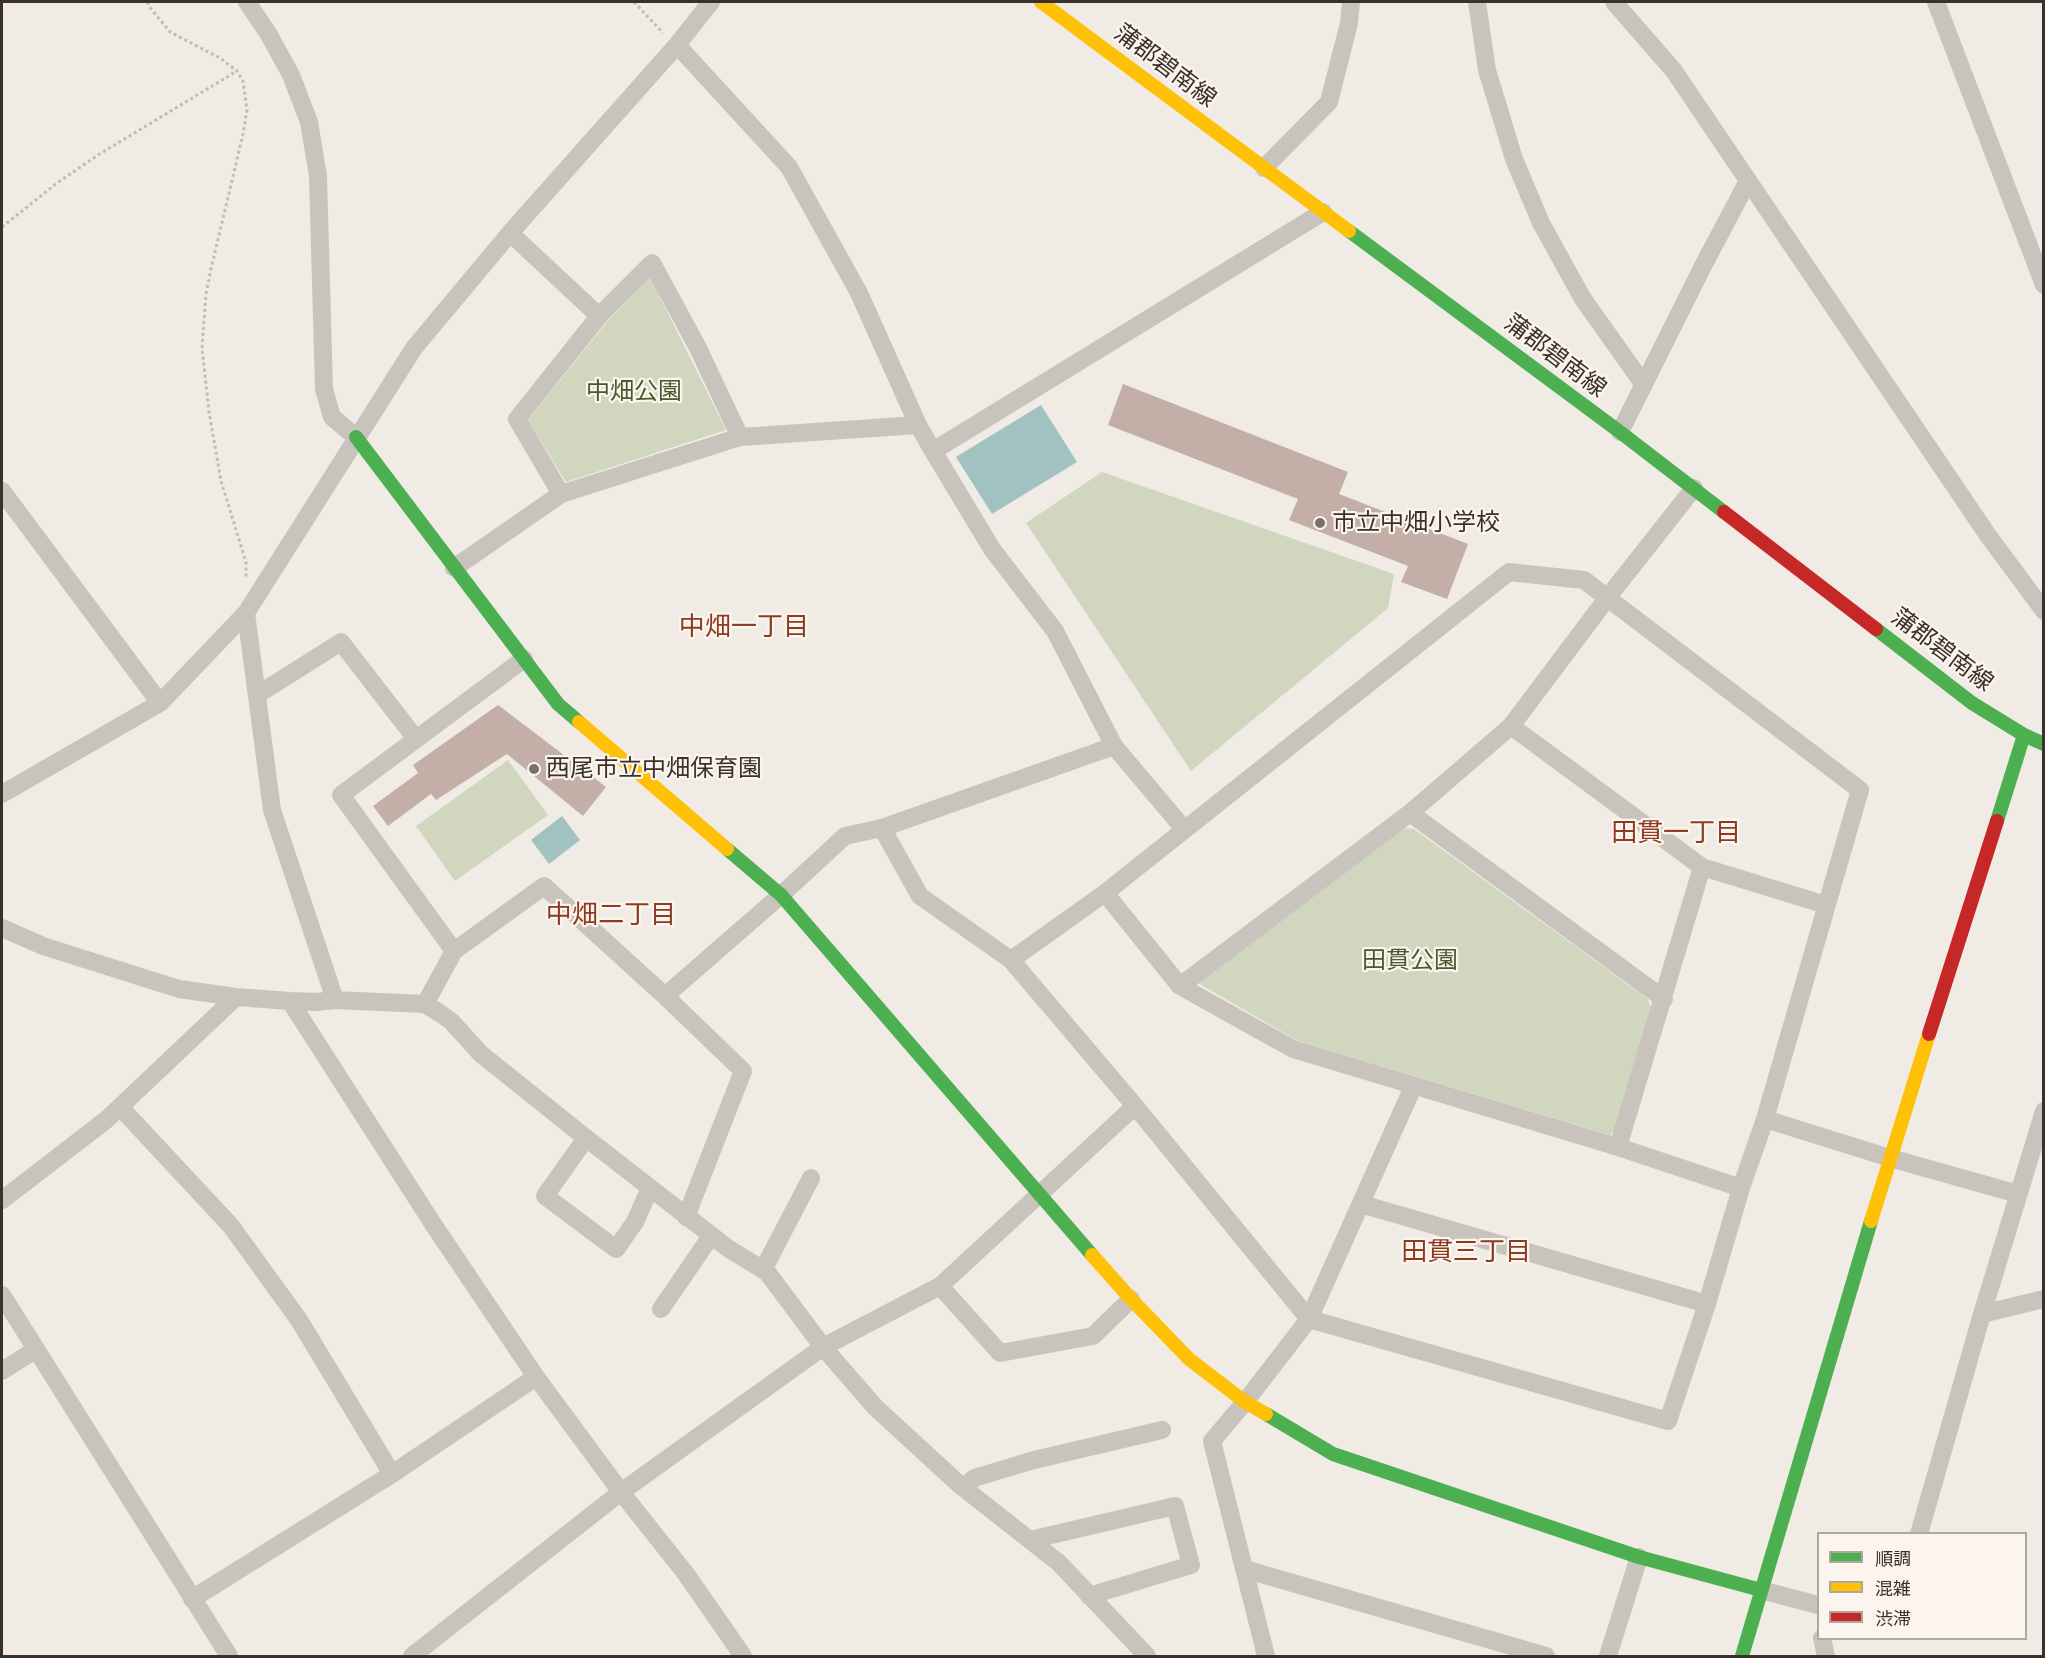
<!DOCTYPE html>
<html>
<head>
<meta charset="utf-8">
<style>
  body { margin:0 }
  #map { position:relative; width:2045px; height:1658px; overflow:hidden; background:#f0ebe5; font-family:"Alegreya Sans","Noto Sans JP",sans-serif }
  canvas { display:block }
  .frame { position:absolute; inset:0; border:3px solid #3b302b; pointer-events:none }
  .legend { position:absolute; left:1817px; top:1532px; width:210px; height:108px; box-sizing:border-box; background:#fbf5ee; border:2px solid #aea6a0; margin:0; padding:8px 10px; list-style:none; font-size:18px; color:#3b302b }
  .legend li { display:flex; align-items:center; gap:12px; height:30px }
  .legend b { width:30px; border:2px solid #aea6a0 }
</style>
</head>
<body>
<div id="map">
<canvas width="2045" height="1658"></canvas>
<div class="frame"></div>
<ul class="legend">
<li><b style="height:8px;background:#4caf50"></b>順調</li>
<li><b style="height:8px;background:#ffc107"></b>混雑</li>
<li><b style="height:8px;background:#c62828"></b>渋滞</li>
</ul>
</div>
<script>
const context = document.querySelector('canvas').getContext('2d');
context.lineJoin = 'round';
function fill(path, color) {
  context.fillStyle = color;
  context.fill(path, 'evenodd');
}
function poly(rows) {
  const path = new Path2D();
  for (const r of rows) {
    path.moveTo(r[0], r[1]);
    for (let i = 2; i < r.length; i += 2) path.lineTo(r[i], r[i + 1]);
  }
  return path;
}
function trace(path, color, width, dash) {
  context.strokeStyle = color;
  context.lineWidth = width;
  context.lineCap = dash ? 'butt' : 'round';
  context.setLineDash(dash || []);
  context.stroke(path);
}
function drawText(font, color, halo, rows, align = 'center') {
  context.font = font + ' "Alegreya Sans","Noto Sans JP",sans-serif';
  context.lineWidth = 4.5;
  context.setLineDash([]);
  context.textBaseline = 'middle';
  context.strokeStyle = halo;
  context.fillStyle = color;
  for (const [text, x, y, turn = 0] of rows) {
    context.save();
    context.translate(x, y);
    context.rotate((+turn || 0) * Math.PI / 180);
    context.textAlign = isNaN(turn) ? turn : align;
    if (halo) context.strokeText(text, 0, 0);
    context.fillText(text, 0, 0);
    context.restore();
  }
}
const green = poly([
  [650,277,726,430,566,482,528,420,606,323],
  [1102,472,1394,574,1388,608,1191,771,1026,523],
  [508,760,548,815,455,881,416,826],
  [1402,828,1414,829,1648,999,1652,1012,1615,1129,1610,1135,1298,1041,1198,983]
]);
const water = poly([
  [1041,405,1077,462,992,514,956,457],
  [562,816,580,840,549,864,531,840]
]);
const building = poly([
  [1123,384,1348,472,1339,494,1468,544,1447,599,1401,582,1408,566,1289,520,1298,499,1108,425],
  [498,705,606,787,583,816,507,754,436,800,431,794,388,826,373,806,418,773,413,765]
]);
const path = poly([
  [148,2,148,5,170,32,220,58,237,71,243,81,247,110,243,134,211,269,206,294,202,348,209,412,221,481,246,562,246,578],
  [634,2,663,33],
  [2,227,57,183,98,155,237,71]
]);
const street = poly([
  [247,2,268,33,291,75,309,122,318,176,324,389,332,417,356,437],
  [1477,2,1487,70,1514,159,1541,223,1583,299,1644,385],
  [1614,2,1674,71,1987,534,2044,611],
  [1936,2,2044,285],
  [677,45,789,167,859,293,918,425,933,451,992,549,1055,631,1114,746,1184,829],
  [1264,168,1329,102,1349,23,1351,2],
  [510,233,599,316],
  [1620,432,1704,264,1748,181],
  [933,451,1323,212],
  [2,491,160,703],
  [561,494,517,419,599,316,652,263,697,346,740,437],
  [454,568,561,494,740,437,918,425],
  [246,613,272,810,335,1000],
  [257,695,341,642,416,739],
  [1511,726,1702,867,1826,905],
  [2,794,160,703,246,613,414,348,510,233,677,45,711,2],
  [1410,813,1664,999],
  [882,828,920,896,1011,960,1135,1106,1309,1319,1668,1421,1707,1304,1741,1188,1765,1119,1860,790,1584,580,1509,572,1105,893,1011,960],
  [1105,893,1180,986,1293,1049,1618,1147,1741,1188],
  [2,928,43,946,179,989,236,997,290,1001,316,1002,335,1000,425,1004,441,1014,451,1021,481,1054,586,1138,729,1249,767,1272,823,1347,875,1407,961,1486,1059,1563,1147,1656],
  [454,951,341,795,524,659],
  [1180,986,1410,813,1511,726,1608,597,1694,488],
  [665,996,781,895,845,836,882,828,1114,746],
  [290,1001,433,1224,536,1377,621,1492,686,1574,743,1656],
  [425,1004,454,951,544,886,665,996,743,1071,686,1217],
  [120,1107,231,1226,299,1320,392,1474],
  [1765,1119,1890,1158,2018,1194],
  [586,1138,545,1196,616,1249,635,1222,650,1188],
  [1618,1147,1702,867],
  [2,1200,106,1120,236,997],
  [1361,1204,1707,1304],
  [763,1270,811,1178],
  [940,1286,1000,1353,1093,1336,1131,1299],
  [2,1295,229,1656],
  [661,1309,711,1236],
  [1982,1314,2044,1299],
  [2,1371,35,1350],
  [964,1488,974,1478,1034,1460,1162,1430],
  [1919,1534,1982,1314,2044,1111],
  [1030,1540,1175,1506,1191,1565,1089,1596],
  [1244,1569,1546,1656],
  [1761,1590,1818,1605],
  [192,1599,392,1474,536,1377],
  [1822,1638,1826,1656],
  [412,1656,621,1492,823,1347,940,1286,1135,1106],
  [1266,1656,1212,1441,1245,1402,1309,1319,1413,1087],
  [1608,1656,1639,1557]
]);
const fast = poly([
  [1349,231,1620,432,1724,512],
  [356,437,558,704,579,722],
  [1876,629,1972,703,2024,735,2044,744],
  [1997,821,2024,735],
  [727,849,781,895,1092,1255],
  [1266,1414,1333,1454,1639,1557,1761,1590],
  [1742,1656,1871,1221]
]);
const slow = poly([
  [1041,2,1349,231],
  [579,722,727,849],
  [1871,1221,1929,1034],
  [1092,1255,1131,1299,1189,1359,1245,1402,1266,1414]
]);
const jam = poly([
  [1724,512,1876,629],
  [1929,1034,1997,821]
]);
const markers = [
  [1320,523,6,"#7a716c"],
  [534,769,6,"#7a716c"]
];
const streetNames = [
  ["蒲郡碧南線",1165,66,37],
  ["蒲郡碧南線",1555,356,37],
  ["蒲郡碧南線",1942,650,37]
];
const parkNames = [
  ["中畑公園",634,392],
  ["田貫公園",1410,961]
];
const poiNames = [
  ["市立中畑小学校",1332,523],
  ["西尾市立中畑保育園",546,769]
];
const neighbourhoodNames = [
  ["中畑一丁目",744,627],
  ["田貫一丁目",1676,833],
  ["中畑二丁目",611,915],
  ["田貫三丁目",1466,1252]
];
fill(green, '#d1d6bf');
fill(water, '#a1c2c1');
fill(building, '#c3afa7');
trace(path, '#c2bbb6', 3, [3, 3]);
trace(street, '#c9c3be', 18);
trace(fast, '#4caf50', 14);
trace(slow, '#ffc107', 14);
trace(jam, '#c62828', 14);
for (const [x, y, r, color] of markers) {
  const dot = new Path2D();
  dot.arc(x, y, r, 0, 2 * Math.PI);
  context.fillStyle = color;
  context.fill(dot);
  trace(dot, '#fbf5ee', 2);
}
drawText('24px', '#3b302b', '#fbf5ee', streetNames);
drawText('24px', '#4a5a2e', '#fbf5ee', parkNames);
drawText('24px', '#3b302b', '#fbf5ee', poiNames, 'left');
drawText('26px', '#8c3b22', '#fbf5ee', neighbourhoodNames);
</script>
</body>
</html>
